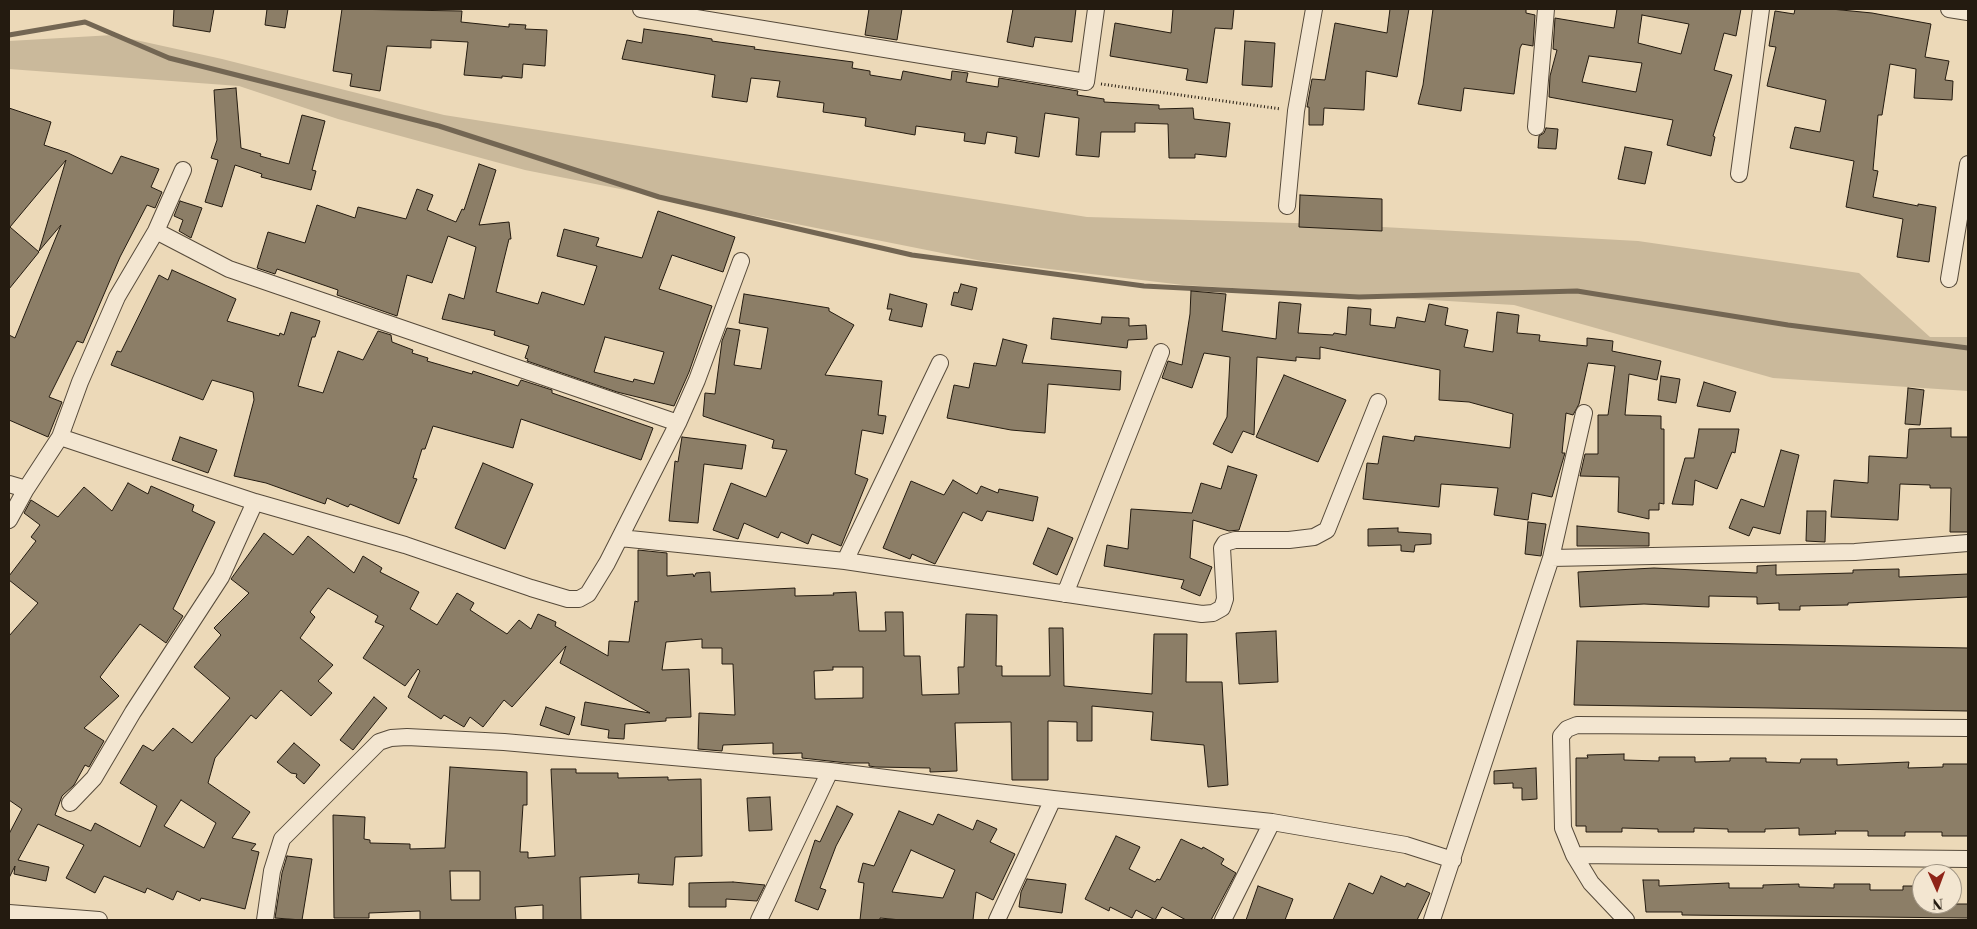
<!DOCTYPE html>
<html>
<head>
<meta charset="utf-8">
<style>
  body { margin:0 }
  #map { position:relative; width:1977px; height:929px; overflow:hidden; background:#ecd9b8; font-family:"Libre Bodoni",serif }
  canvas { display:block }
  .frame { position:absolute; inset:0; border:10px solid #241b10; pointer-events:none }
  .north { position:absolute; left:1912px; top:864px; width:50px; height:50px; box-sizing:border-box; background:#f3e6d1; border:1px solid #a09584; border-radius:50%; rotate:178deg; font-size:14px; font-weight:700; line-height:20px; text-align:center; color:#241b10 }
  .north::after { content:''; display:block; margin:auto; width:18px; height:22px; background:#8f2418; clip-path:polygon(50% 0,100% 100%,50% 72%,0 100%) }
</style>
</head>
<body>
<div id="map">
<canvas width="1977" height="929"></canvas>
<div class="frame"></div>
<div class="north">N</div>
</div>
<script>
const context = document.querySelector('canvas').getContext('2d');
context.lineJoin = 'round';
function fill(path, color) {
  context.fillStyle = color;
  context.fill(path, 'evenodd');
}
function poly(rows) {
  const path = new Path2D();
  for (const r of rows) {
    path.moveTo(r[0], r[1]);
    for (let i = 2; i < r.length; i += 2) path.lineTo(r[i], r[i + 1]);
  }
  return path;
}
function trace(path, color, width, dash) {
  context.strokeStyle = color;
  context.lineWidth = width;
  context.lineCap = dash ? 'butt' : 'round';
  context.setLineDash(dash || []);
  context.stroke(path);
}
const green = poly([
  [113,35,222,59,444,115,1087,217,1328,224,1638,241,1859,273,1930,337,1968,337,1968,391,1773,378,1514,305,1183,285,982,261,525,170,338,119,239,86,9,69,9,41]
]);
const stream = poly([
  [9,35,85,22,169,58,439,126,659,197,912,255,1144,286,1359,297,1577,291,1788,325,1968,348]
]);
const building = poly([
  [174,9,214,9,210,32,173,26,174,9],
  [267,9,288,9,285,28,265,25,267,9],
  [342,9,462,11,461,22,509,27,509,24,526,25,525,29,547,30,545,66,523,64,522,78,502,76,502,78,464,75,468,42,431,40,431,48,387,46,380,91,350,86,352,74,333,71,342,9],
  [869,9,902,9,897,40,865,35,869,9],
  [1013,9,1076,9,1072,42,1035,37,1033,47,1007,42,1013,9],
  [1173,9,1234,9,1232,29,1215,28,1207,83,1186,80,1188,69,1110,56,1115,23,1171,33,1173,9],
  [1390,9,1409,9,1397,77,1366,71,1364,110,1324,108,1323,125,1309,125,1309,107,1307,107,1312,79,1325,80,1335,23,1387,33,1390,9],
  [1433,9,1526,9,1526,13,1535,15,1533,46,1522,44,1520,48,1514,94,1464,88,1461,111,1418,104,1423,85,1433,9],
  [1617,9,1741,9,1736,36,1724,33,1714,70,1732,75,1713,136,1715,137,1711,156,1667,145,1673,120,1549,97,1550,76,1557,50,1553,49,1555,18,1614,28,1617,9],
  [1642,15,1689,24,1681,54,1638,43,1642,15],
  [1589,56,1642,63,1636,92,1582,82,1589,56],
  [1795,9,1831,9,1872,13,1931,24,1925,57,1949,61,1945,80,1953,81,1952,100,1914,98,1916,69,1890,64,1882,115,1878,115,1873,170,1878,171,1873,197,1918,206,1918,204,1936,207,1929,262,1897,257,1903,219,1846,207,1854,161,1790,148,1795,127,1820,132,1826,100,1767,86,1776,47,1769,46,1775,11,1794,14,1795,9],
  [644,29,687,35,712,39,712,41,755,47,754,49,853,62,852,68,870,71,870,75,901,80,903,71,951,80,952,71,968,73,966,82,998,87,999,78,1078,91,1077,95,1104,99,1104,102,1159,105,1159,109,1193,108,1194,119,1230,123,1226,157,1195,154,1195,158,1169,158,1168,124,1135,123,1135,132,1101,132,1099,157,1076,155,1079,118,1045,113,1039,157,1015,153,1017,137,987,132,985,144,964,141,965,133,916,126,915,135,865,126,866,118,823,112,824,103,777,97,780,81,751,78,747,102,712,97,715,75,622,59,627,40,642,43,644,29],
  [1245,41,1275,43,1272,87,1242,85,1245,41],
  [236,88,241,148,261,154,260,156,289,164,302,115,325,121,312,170,316,171,311,190,261,177,262,174,235,165,222,207,205,202,218,160,211,158,217,140,214,90,236,88],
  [9,108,51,122,44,145,68,153,112,174,121,156,159,169,151,187,162,192,155,208,147,205,120,257,83,343,77,341,49,397,62,402,48,437,9,420,9,335,15,338,61,225,39,251,66,160,10,227,39,252,9,289,9,108],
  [1546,128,1558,129,1556,149,1538,148,1539,136,1544,133,1546,128],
  [1625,147,1652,152,1645,184,1618,179,1625,147],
  [479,164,496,170,479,225,509,222,511,239,509,239,496,292,538,304,542,292,584,305,597,266,557,256,564,229,599,238,596,246,642,258,658,211,735,237,723,272,672,255,659,289,712,306,689,372,674,406,617,392,527,361,528,359,525,358,529,346,494,335,495,331,442,319,449,294,464,299,476,247,448,236,432,283,407,275,397,316,337,295,338,290,277,269,275,274,257,268,268,232,305,243,317,205,355,218,358,207,406,219,417,189,433,195,427,210,456,222,462,209,464,210,479,164],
  [605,337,664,352,654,384,634,379,633,382,594,372,605,337],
  [1300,195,1382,199,1382,231,1299,227,1300,195],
  [180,201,202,208,191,238,179,231,183,220,174,216,180,201],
  [172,270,236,299,227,321,279,336,280,333,284,335,291,312,320,321,315,337,312,337,298,386,323,393,338,351,363,360,378,331,391,335,392,342,413,350,412,353,428,358,427,361,472,374,473,371,518,386,521,380,552,390,552,393,653,428,641,460,521,419,513,448,433,426,425,449,422,449,413,478,417,479,399,524,350,504,348,507,327,498,325,504,266,483,234,476,254,400,253,392,212,380,203,400,111,365,117,351,121,352,159,275,168,280,172,270],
  [961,284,977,288,972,310,951,305,954,292,958,293,961,284],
  [1191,291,1226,294,1222,331,1276,339,1279,302,1301,304,1298,333,1333,335,1334,333,1346,335,1348,307,1371,309,1370,325,1395,328,1397,317,1425,322,1429,304,1448,308,1445,325,1468,330,1464,347,1493,352,1497,312,1519,315,1517,333,1540,335,1539,341,1587,346,1587,338,1613,341,1612,351,1661,361,1657,380,1629,374,1625,415,1661,416,1661,429,1664,429,1664,504,1659,503,1659,510,1649,510,1649,519,1618,512,1619,477,1580,476,1585,454,1598,454,1598,415,1608,415,1615,366,1588,363,1579,404,1573,415,1566,413,1562,453,1565,453,1552,497,1532,493,1528,520,1494,515,1498,488,1441,484,1439,507,1363,499,1367,463,1378,464,1383,436,1414,441,1415,436,1510,448,1513,414,1469,402,1439,400,1440,370,1320,347,1320,359,1296,357,1296,361,1257,357,1254,435,1243,431,1232,453,1213,444,1227,417,1230,357,1204,353,1192,388,1162,378,1168,361,1182,365,1190,314,1191,291],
  [744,294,829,308,829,311,854,325,825,375,882,381,878,415,886,416,883,434,862,430,855,474,868,479,841,546,812,534,808,544,781,532,778,538,744,523,738,539,713,530,731,483,766,497,787,450,772,448,774,440,703,416,705,393,715,394,722,341,727,328,740,330,734,365,761,369,768,328,739,323,744,294],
  [890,294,927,304,922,327,889,320,892,309,887,309,890,294],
  [1102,317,1129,318,1129,326,1146,325,1147,339,1128,340,1127,348,1051,339,1053,318,1101,324,1102,317],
  [1003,339,1027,345,1022,363,1121,371,1120,390,1048,384,1045,433,1011,430,947,418,954,385,969,388,974,363,996,366,1003,339],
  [1284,375,1346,400,1318,462,1256,437,1284,375],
  [1661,376,1680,379,1676,403,1658,400,1661,376],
  [1704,382,1736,392,1730,412,1697,406,1704,382],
  [1908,388,1924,390,1920,425,1905,424,1908,388],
  [1951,428,1951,437,1968,437,1968,532,1950,532,1951,488,1930,488,1930,485,1900,484,1898,520,1831,517,1834,480,1868,483,1869,456,1907,458,1909,429,1951,428],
  [1699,429,1739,429,1735,453,1732,452,1717,489,1695,480,1693,505,1672,504,1685,458,1694,458,1699,429],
  [180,437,217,450,208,473,172,460,180,437],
  [682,437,746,445,742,469,704,464,698,523,669,521,675,461,678,462,682,437],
  [1781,450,1799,455,1780,534,1753,527,1749,536,1729,528,1741,499,1764,507,1781,450],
  [483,463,533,484,505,549,455,528,483,463],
  [1228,466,1257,475,1239,530,1229,531,1193,520,1190,558,1212,567,1200,596,1181,588,1184,580,1104,566,1107,545,1128,549,1131,509,1192,513,1201,483,1221,489,1228,466],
  [953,480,977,494,981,486,998,493,999,489,1038,497,1033,521,987,511,982,521,963,512,935,564,912,554,910,559,883,548,911,481,944,495,953,480],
  [128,483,148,494,151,486,194,505,192,511,215,522,173,609,183,616,166,643,140,624,100,677,119,696,84,728,104,741,89,767,85,765,74,785,62,796,55,815,91,831,95,823,140,847,157,806,120,783,143,745,153,751,173,728,192,743,230,698,194,667,221,635,214,628,249,593,231,579,264,533,293,555,308,536,354,573,363,556,382,568,380,572,419,592,410,609,437,625,457,593,474,603,470,610,507,634,519,620,531,629,538,614,556,622,555,626,608,656,609,641,629,642,635,601,638,602,638,550,667,553,667,576,693,574,694,577,696,573,710,572,711,592,795,588,795,596,834,595,833,593,856,592,859,631,886,631,885,612,903,612,904,656,920,656,922,695,959,694,958,667,964,667,966,614,997,615,996,666,1002,666,1002,676,1050,676,1049,628,1063,628,1064,686,1152,694,1154,634,1187,634,1186,682,1222,682,1228,785,1208,787,1204,745,1151,740,1153,712,1092,706,1092,741,1077,741,1077,722,1048,721,1048,780,1012,780,1011,722,955,723,957,771,930,772,930,768,876,767,869,766,869,763,847,763,802,758,802,753,773,754,773,743,723,745,722,751,698,749,699,713,735,715,733,664,722,664,722,648,702,648,702,639,666,642,662,670,689,669,691,717,666,718,666,721,625,724,624,739,608,738,609,730,581,725,585,702,650,713,560,663,566,646,512,707,504,700,483,727,470,717,464,727,444,715,441,719,408,697,420,671,418,669,405,686,363,658,384,626,375,622,378,616,328,588,310,612,315,617,300,638,333,665,318,681,332,693,311,716,281,690,256,719,251,715,215,758,208,783,250,812,232,838,256,844,251,850,259,852,245,909,201,898,200,901,177,891,173,900,147,888,145,893,104,876,95,893,66,878,84,845,38,824,18,860,49,867,46,881,14,874,15,866,9,878,9,834,22,809,9,800,9,636,38,603,9,580,9,576,36,541,31,537,40,525,24,513,31,500,58,517,84,487,112,511,128,483],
  [833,667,863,667,863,698,815,699,814,671,833,670,833,667],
  [181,800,216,823,204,848,164,826,181,800],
  [1807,511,1826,511,1825,542,1806,541,1807,511],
  [1528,522,1546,524,1541,556,1525,554,1528,522],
  [1577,526,1649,533,1649,546,1577,546,1577,526],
  [1048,528,1073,538,1057,575,1033,564,1048,528],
  [1398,528,1398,532,1431,534,1431,544,1415,545,1414,552,1401,551,1401,545,1368,546,1368,529,1398,528],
  [1776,565,1776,575,1853,573,1853,570,1899,569,1899,577,1968,574,1968,597,1848,603,1848,605,1800,606,1800,610,1779,610,1779,603,1757,604,1757,597,1709,596,1709,607,1644,604,1580,607,1578,572,1654,568,1757,573,1757,566,1776,565],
  [1276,631,1278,682,1239,684,1236,633,1276,631],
  [1577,641,1968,648,1968,711,1574,705,1577,641],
  [374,697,387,708,353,750,340,740,374,697],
  [546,707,575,717,569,735,540,725,546,707],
  [294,743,320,765,304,784,296,777,297,774,291,773,277,762,294,743],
  [1624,754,1624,760,1659,761,1659,757,1695,757,1695,762,1730,761,1730,758,1766,758,1766,762,1800,763,1801,759,1837,759,1837,765,1909,762,1908,768,1943,767,1943,764,1968,764,1968,836,1942,836,1942,832,1905,832,1905,836,1868,836,1868,831,1835,831,1836,834,1799,835,1799,828,1765,829,1765,832,1728,832,1728,829,1694,828,1694,832,1658,832,1658,829,1622,828,1622,832,1586,832,1586,826,1576,826,1576,758,1588,758,1587,755,1624,754],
  [450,767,527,772,527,805,523,805,520,852,528,852,528,858,555,856,551,769,576,769,576,773,618,773,618,778,668,777,668,780,701,779,702,856,675,857,673,885,638,883,639,874,580,877,581,920,543,920,543,905,515,907,516,920,420,920,420,911,369,913,369,918,334,918,333,815,365,817,364,839,370,840,370,843,410,844,410,849,445,848,450,767],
  [450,871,480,871,480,900,451,900,450,871],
  [1536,768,1537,799,1522,800,1522,788,1513,788,1513,783,1494,784,1494,771,1536,768],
  [770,797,772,830,749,831,747,798,770,797],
  [837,806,853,814,836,846,820,888,826,890,818,910,795,901,815,840,820,842,837,806],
  [899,811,933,825,938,814,973,830,977,820,997,829,990,842,1015,854,993,900,976,892,973,920,901,920,880,918,880,920,860,920,864,883,858,882,863,863,874,866,899,811],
  [911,850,955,870,943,898,892,892,911,850],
  [1116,836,1140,847,1129,869,1155,882,1157,879,1160,880,1181,839,1202,849,1203,847,1224,859,1221,864,1236,873,1211,920,1186,920,1162,907,1155,920,1136,910,1132,918,1110,907,1109,911,1085,899,1116,836],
  [287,856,312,859,302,920,275,918,282,873,287,856],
  [1381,876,1405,887,1407,883,1430,893,1417,920,1333,920,1349,883,1373,894,1381,876],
  [1027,879,1066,884,1062,913,1019,907,1021,892,1027,879],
  [1643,880,1659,880,1659,886,1729,883,1729,888,1763,888,1763,885,1799,884,1799,887,1834,888,1834,884,1870,884,1870,890,1903,890,1903,886,1919,886,1919,897,1922,897,1922,904,1968,904,1968,918,1682,915,1682,912,1646,912,1643,880],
  [733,882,765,885,757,901,726,899,726,907,689,907,689,883,733,882],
  [1258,886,1293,899,1285,920,1246,920,1258,886]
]);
const path = poly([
  [1101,84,1281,109]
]);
const minor = poly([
  [641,9,1086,82,1096,9],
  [1949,9,1968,12],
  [1536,127,1546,9],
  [1739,174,1761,9],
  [1287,206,1296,111,1314,9],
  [156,231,229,269,678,423],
  [1949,279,1968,164],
  [60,437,255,502,405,545,531,588,568,599,579,599,588,594,607,563,678,423,697,380,741,261],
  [9,484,26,489],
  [9,520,26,489,60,437,80,382,117,297,156,231,183,170],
  [620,538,845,561,1202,614,1213,613,1222,608,1225,599,1222,548,1225,543,1235,540,1289,540,1314,537,1327,530,1378,402],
  [1551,558,1855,552,1968,543],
  [845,561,940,363],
  [1065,594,1161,352],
  [70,803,94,778,133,712,221,577,255,502],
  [1574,855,1968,859],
  [9,913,99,920],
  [265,920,272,871,282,839,379,742,391,738,407,737,504,742,830,771,1053,799,1272,822,1406,845,1453,860],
  [759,920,830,771],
  [997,920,1053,799],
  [1223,920,1272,822],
  [1432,920,1551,558,1584,413],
  [1626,920,1591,883,1574,855,1563,828,1561,736,1567,729,1577,725,1968,728]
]);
fill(green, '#cab99b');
trace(stream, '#736653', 5);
fill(building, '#8c7e67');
trace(building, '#241b10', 1);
trace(minor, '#564a3a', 18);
trace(path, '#241b10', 3, [1, 2.5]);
trace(minor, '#f3e6d1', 16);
</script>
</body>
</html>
